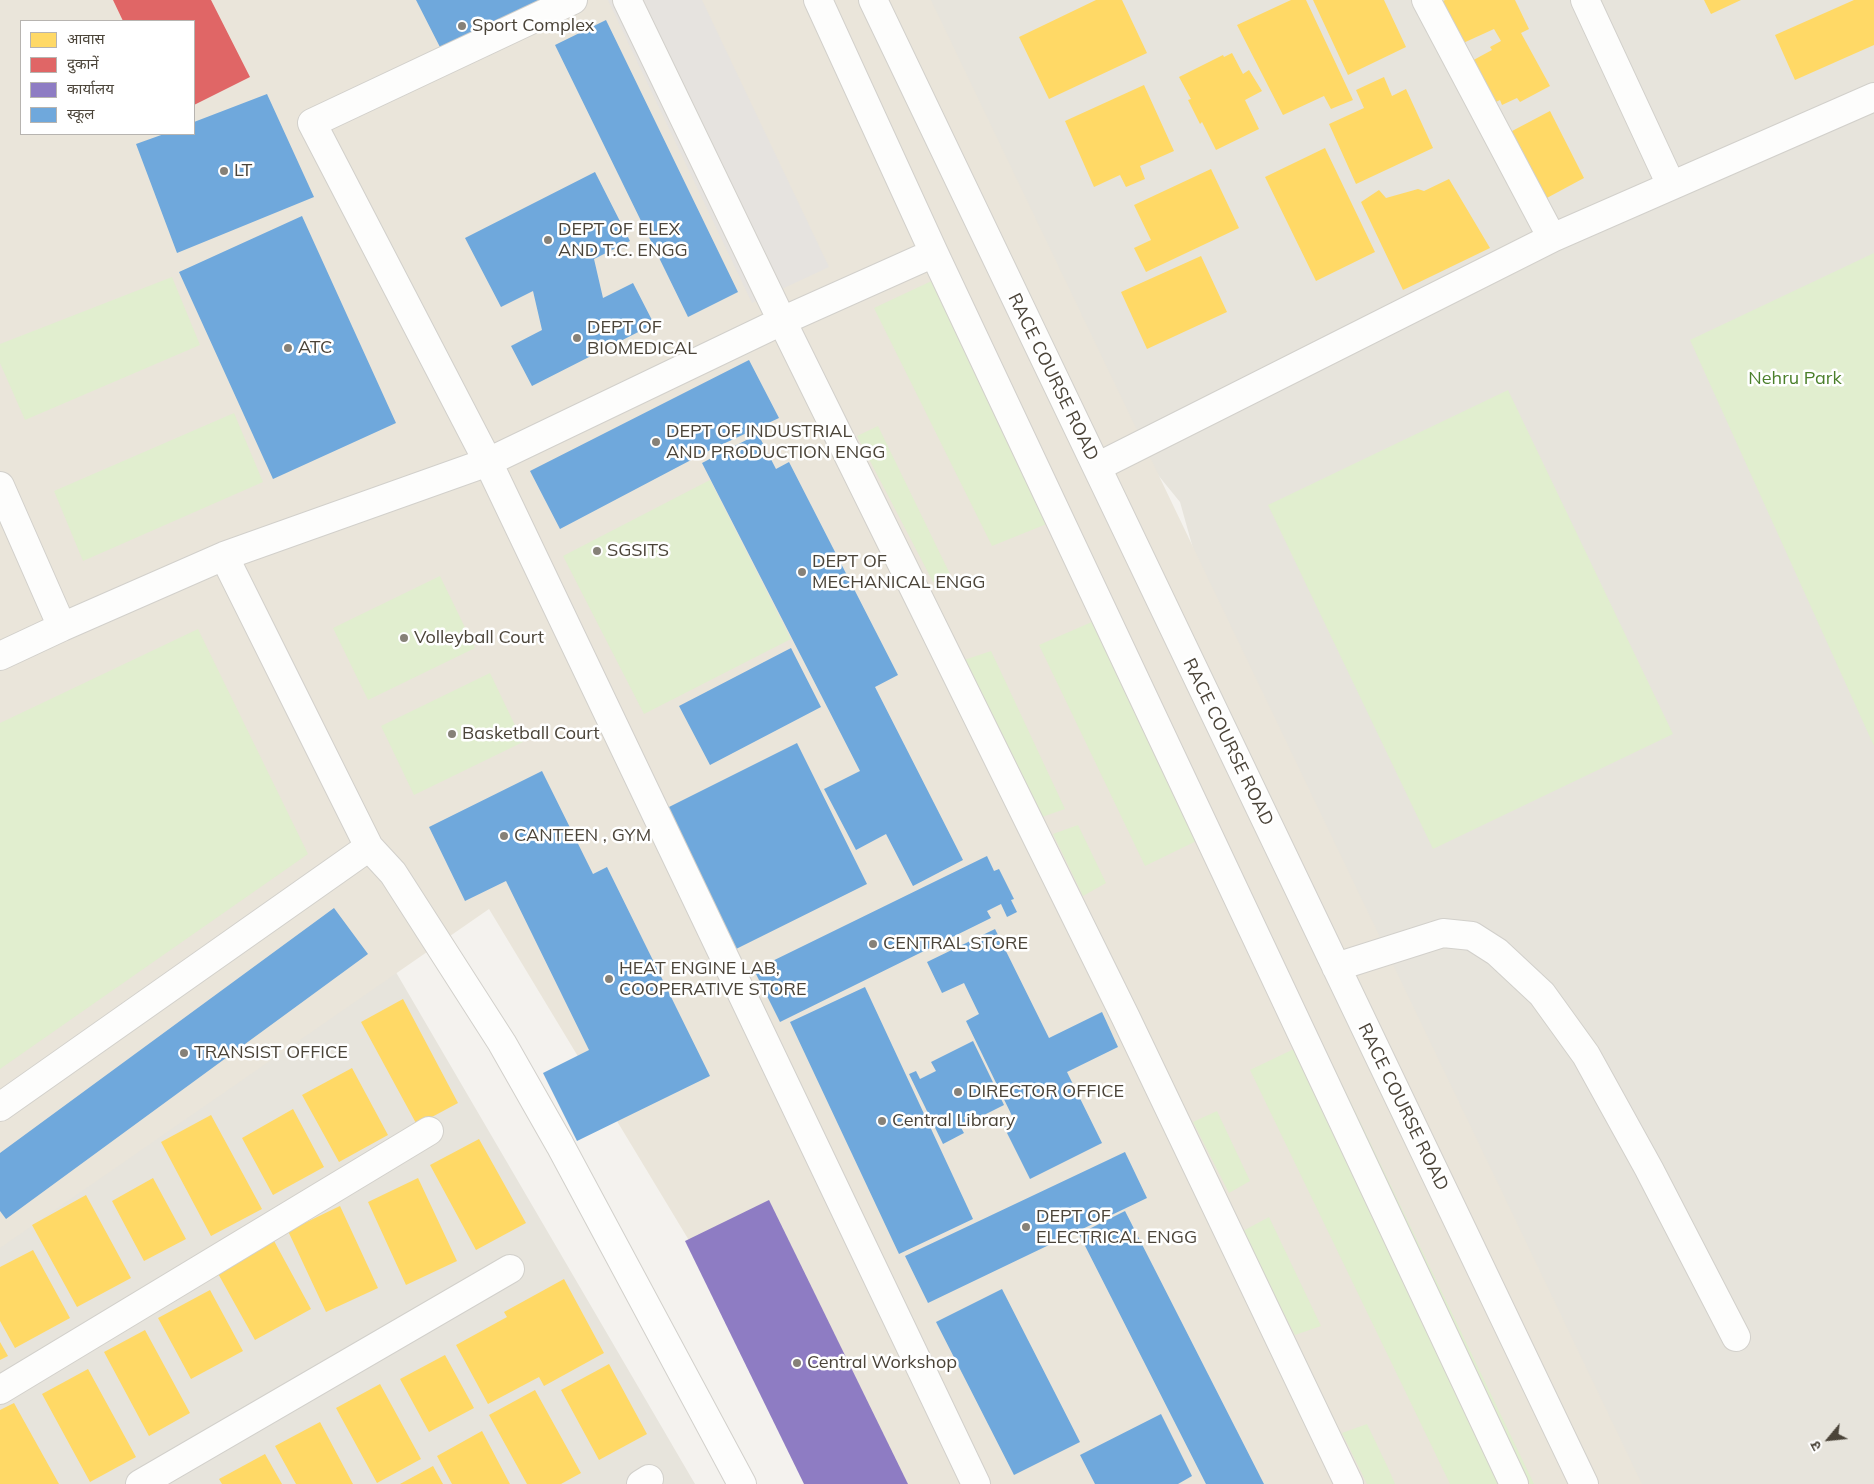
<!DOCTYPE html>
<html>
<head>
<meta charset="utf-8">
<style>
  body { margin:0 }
  #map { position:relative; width:1874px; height:1484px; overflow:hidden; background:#f4f2ee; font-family:Mulish,"Noto Sans Devanagari",sans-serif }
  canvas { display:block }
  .legend { position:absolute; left:20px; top:20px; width:175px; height:115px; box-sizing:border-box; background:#fff; border:1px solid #b7b4b0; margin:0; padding:6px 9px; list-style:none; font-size:15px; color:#4b4439 }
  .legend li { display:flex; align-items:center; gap:10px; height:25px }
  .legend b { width:25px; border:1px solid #b7b4b0 }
  .north { position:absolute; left:1804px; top:1414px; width:50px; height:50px; -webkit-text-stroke:4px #fff; paint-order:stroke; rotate:242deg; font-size:14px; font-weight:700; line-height:20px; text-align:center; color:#4b4439 }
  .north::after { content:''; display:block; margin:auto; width:18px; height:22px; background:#4b4439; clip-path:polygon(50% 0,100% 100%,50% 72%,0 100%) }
</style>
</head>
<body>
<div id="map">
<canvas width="1874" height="1484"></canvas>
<ul class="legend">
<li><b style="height:14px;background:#ffd966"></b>आवास</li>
<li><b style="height:14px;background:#e06666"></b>दुकानें</li>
<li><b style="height:14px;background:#8e7cc3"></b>कार्यालय</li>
<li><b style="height:14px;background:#6fa8dc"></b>स्कूल</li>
</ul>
<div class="north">उ</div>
</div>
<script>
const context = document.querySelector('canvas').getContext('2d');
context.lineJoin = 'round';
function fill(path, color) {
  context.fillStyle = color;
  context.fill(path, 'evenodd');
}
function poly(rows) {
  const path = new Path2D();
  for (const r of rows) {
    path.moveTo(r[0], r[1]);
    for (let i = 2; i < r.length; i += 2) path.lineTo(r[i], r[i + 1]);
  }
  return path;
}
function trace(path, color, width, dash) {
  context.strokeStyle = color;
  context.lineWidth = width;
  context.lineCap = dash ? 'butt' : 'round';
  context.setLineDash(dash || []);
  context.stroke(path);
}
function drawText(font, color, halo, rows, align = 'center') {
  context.font = font + ' Mulish,sans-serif';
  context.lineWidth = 5;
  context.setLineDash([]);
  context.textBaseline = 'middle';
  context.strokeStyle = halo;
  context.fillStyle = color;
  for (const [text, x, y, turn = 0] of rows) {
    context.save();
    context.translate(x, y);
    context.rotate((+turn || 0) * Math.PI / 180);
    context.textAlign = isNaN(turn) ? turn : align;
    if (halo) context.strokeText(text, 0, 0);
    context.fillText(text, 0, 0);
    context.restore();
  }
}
const residential = poly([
  [771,0,1874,0,1874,1484,1455,1484,1180,502],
  [390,962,695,1484,0,1484,0,1240]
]);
const education = poly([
  [0,0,931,0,1642,1484,836,1484,489,909,0,1248],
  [21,21,194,21,194,134,21,134]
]);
const green = poly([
  [1874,253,1874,746,1690,340],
  [955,270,1059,519,992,546,874,308],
  [172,277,200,345,25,420,0,363,0,344],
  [1508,390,1673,734,1433,849,1268,505],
  [234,413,263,482,83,561,54,491],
  [878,426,950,574,933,582,857,436],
  [710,480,791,639,644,714,563,556],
  [440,576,475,648,368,700,333,628],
  [1117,611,1221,829,1145,866,1039,645],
  [198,629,308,854,0,1069,0,723],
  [991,651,1008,687,1065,809,1042,817,964,660],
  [490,673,523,742,414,795,381,726],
  [1078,825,1106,883,1083,896,1053,834],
  [1319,1037,1367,1136,1534,1484,1450,1484,1250,1070],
  [1217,1111,1250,1181,1229,1193,1193,1122],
  [1269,1217,1321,1326,1295,1335,1241,1232],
  [1367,1424,1389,1470,1395,1484,1367,1484,1342,1433]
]);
const parking = poly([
  [608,0,702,0,829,267,752,303]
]);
const homes = poly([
  [1096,0,1122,0,1147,53,1049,99,1019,37],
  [1291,0,1306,0,1353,100,1331,109,1324,96,1283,115,1237,25],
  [1313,0,1384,0,1406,47,1348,75],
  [1445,0,1515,0,1529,29,1521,33,1550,86,1520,102,1517,98,1502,105,1500,100,1488,106,1468,63,1492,50,1490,47,1501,41,1494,29,1450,49,1430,7],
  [1704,0,1741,0,1711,14],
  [1854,0,1874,0,1874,45,1795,80,1775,35],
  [1232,53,1243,74,1249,70,1262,91,1245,100,1259,129,1216,150,1202,122,1200,124,1188,100,1191,99,1179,77,1223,55,1224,57],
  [1384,77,1392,96,1406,89,1433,148,1356,184,1329,124,1364,108,1356,90],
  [1144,85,1174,151,1140,166,1145,179,1126,187,1120,175,1094,187,1065,121],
  [1550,111,1584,178,1532,206,1497,139],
  [1325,148,1375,252,1316,281,1265,177],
  [1211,169,1239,228,1146,272,1134,248,1151,240,1134,205],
  [1449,179,1490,248,1403,290,1361,202,1379,190,1386,198,1418,189,1424,191],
  [1201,256,1227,312,1147,349,1121,292],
  [403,999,458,1103,417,1125,361,1022],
  [352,1068,388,1135,339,1162,302,1095],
  [293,1109,324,1167,273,1195,242,1138],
  [211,1115,262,1209,211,1236,161,1142],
  [479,1139,526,1223,476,1250,430,1165],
  [153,1178,186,1239,144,1261,112,1201],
  [418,1178,457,1261,406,1285,368,1202],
  [86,1195,131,1278,77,1307,32,1225],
  [340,1206,378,1288,326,1312,288,1231],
  [273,1239,311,1309,255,1340,216,1270],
  [33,1250,70,1318,15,1348,0,1321,0,1267],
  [564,1279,604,1353,544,1386,539,1377,488,1404,456,1345,507,1317,504,1312],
  [210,1290,243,1351,191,1379,158,1318],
  [145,1330,190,1413,149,1436,104,1352],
  [0,1342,8,1356,0,1360],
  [445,1355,474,1408,429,1432,400,1379],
  [609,1364,647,1434,599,1460,561,1390],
  [88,1369,136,1457,90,1482,42,1394],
  [380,1384,421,1459,377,1483,336,1408],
  [535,1390,581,1473,561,1484,527,1484,489,1415],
  [14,1403,59,1484,0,1484,0,1410],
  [320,1422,353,1484,296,1484,275,1446],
  [482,1431,510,1484,452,1484,437,1456],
  [265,1454,282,1484,222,1484,219,1479],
  [433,1466,443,1484,400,1484]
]);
const shops = poly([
  [113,0,211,0,250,77,194,105,194,21,123,21]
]);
const offices = poly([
  [769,1200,908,1484,804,1484,685,1241]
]);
const schools = poly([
  [416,0,547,0,443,53],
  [606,20,738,292,688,317,555,45],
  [267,94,314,197,177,253,136,144,164,134,194,134,194,122],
  [595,172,630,241,594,259,603,298,633,283,654,324,532,386,511,346,542,330,533,291,501,307,465,238],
  [302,216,396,423,273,479,179,272],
  [749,360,779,418,710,450,560,529,530,471],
  [758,434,776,469,789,462,898,675,875,687,963,860,913,886,886,834,856,850,824,789,860,771,702,463],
  [791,648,821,707,710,765,679,706],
  [797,743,867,884,730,952,659,812],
  [542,771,593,874,607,867,710,1076,577,1141,543,1073,589,1050,506,881,465,901,429,827],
  [987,856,994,871,999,869,1014,899,1011,900,1017,912,1007,917,1001,904,987,911,991,918,780,1022,754,970],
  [334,908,368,954,6,1219,0,1211,0,1153],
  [995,929,1049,1038,1102,1012,1118,1047,1067,1072,1102,1143,1030,1179,1004,1127,1015,1122,966,1021,979,1014,964,983,942,993,927,962],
  [865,987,973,1219,899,1254,790,1022],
  [973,1041,1004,1105,974,1120,971,1114,964,1117,966,1123,960,1126,964,1133,943,1144,909,1074,916,1071,920,1079,936,1071,931,1062],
  [1125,1152,1147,1198,928,1303,905,1256],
  [1125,1211,1264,1484,1206,1484,1079,1234],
  [1002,1289,1080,1442,1014,1475,936,1322],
  [1161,1414,1192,1476,1178,1484,1095,1484,1080,1455]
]);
const minor = poly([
  [573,0,312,123,488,462,976,1484],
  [627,0,782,321,1125,1016,1349,1484],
  [818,0,934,253,1514,1484],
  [873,0,1584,1484],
  [1426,0,1552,238],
  [1585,0,1671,185],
  [1097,467,1552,238,1874,97],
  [0,486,62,627,224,556,488,462,782,321,934,253],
  [0,656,62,627],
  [369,847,393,873,502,1043,560,1145,742,1484],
  [1336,967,1443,933,1472,936,1497,952,1542,994,1586,1055,1649,1169,1736,1337],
  [0,1107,369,847,224,556],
  [0,1390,429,1131],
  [140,1484,510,1269],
  [641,1484,649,1479]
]);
const markers = [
  [462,26,5,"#868178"],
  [224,171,5,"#868178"],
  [548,240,5,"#868178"],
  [577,338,5,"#868178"],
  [288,348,5,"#868178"],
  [656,442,5,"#868178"],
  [597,551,5,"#868178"],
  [802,572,5,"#868178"],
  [404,638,5,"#868178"],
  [452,734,5,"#868178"],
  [504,836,5,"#868178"],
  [873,944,5,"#868178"],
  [609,979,5,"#868178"],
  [184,1053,5,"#868178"],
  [958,1092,5,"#868178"],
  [882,1121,5,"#868178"],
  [1026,1227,5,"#868178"],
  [797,1363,5,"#868178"]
];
const poiNames = [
  ["Sport Complex",472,26],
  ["LT",234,171],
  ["DEPT OF ELEX",558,230],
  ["AND T.C. ENGG",558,251],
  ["DEPT OF",587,328],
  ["BIOMEDICAL",587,349],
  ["ATC",298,348],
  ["DEPT OF INDUSTRIAL",666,432],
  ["AND PRODUCTION ENGG",666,453],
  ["SGSITS",607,551],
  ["DEPT OF",812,562],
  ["MECHANICAL ENGG",812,583],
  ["Volleyball Court",414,638],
  ["Basketball Court",462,734],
  ["CANTEEN , GYM",514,836],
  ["CENTRAL STORE",883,944],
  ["HEAT ENGINE LAB,",619,969],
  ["COOPERATIVE STORE",619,990],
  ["TRANSIST OFFICE",194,1053],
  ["DIRECTOR OFFICE",968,1092],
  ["Central Library",892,1121],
  ["DEPT OF",1036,1217],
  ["ELECTRICAL ENGG",1036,1238],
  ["Central Workshop",807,1363]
];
const streetNames = [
  ["RACE COURSE ROAD",1053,377,64],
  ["RACE COURSE ROAD",1228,742,64],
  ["RACE COURSE ROAD",1403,1107,64]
];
const parkNames = [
  ["Nehru Park",1795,379]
];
fill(residential, '#e7e4dc');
fill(education, '#eae5da');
fill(green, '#e1eecf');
fill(parking, '#e6e3df');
fill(homes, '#ffd966');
fill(shops, '#e06666');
fill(offices, '#8e7cc3');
fill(schools, '#6fa8dc');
trace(minor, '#d2d0cb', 30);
trace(minor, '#fdfdfc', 28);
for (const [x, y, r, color] of markers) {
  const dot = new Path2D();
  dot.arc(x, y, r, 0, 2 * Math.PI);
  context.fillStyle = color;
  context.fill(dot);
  trace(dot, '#fff', 2);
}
drawText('18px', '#4b4439', '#fff', poiNames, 'left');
drawText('18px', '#4b4439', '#fff', streetNames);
drawText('18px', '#4a7f2a', '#fff', parkNames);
</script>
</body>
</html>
